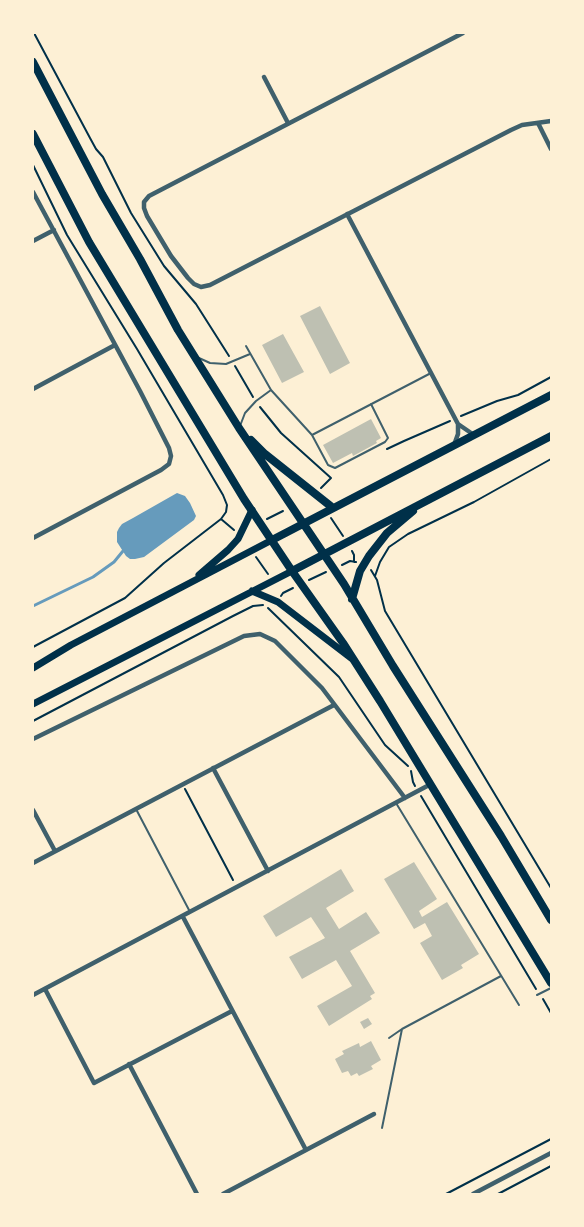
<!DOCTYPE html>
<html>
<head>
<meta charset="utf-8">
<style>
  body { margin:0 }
  #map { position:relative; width:584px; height:1227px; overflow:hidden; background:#fdf0d5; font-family:"Exo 2",sans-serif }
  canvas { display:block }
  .frame { position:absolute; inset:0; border:34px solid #fdf0d5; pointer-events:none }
</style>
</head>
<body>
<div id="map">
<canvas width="584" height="1227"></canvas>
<div class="frame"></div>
</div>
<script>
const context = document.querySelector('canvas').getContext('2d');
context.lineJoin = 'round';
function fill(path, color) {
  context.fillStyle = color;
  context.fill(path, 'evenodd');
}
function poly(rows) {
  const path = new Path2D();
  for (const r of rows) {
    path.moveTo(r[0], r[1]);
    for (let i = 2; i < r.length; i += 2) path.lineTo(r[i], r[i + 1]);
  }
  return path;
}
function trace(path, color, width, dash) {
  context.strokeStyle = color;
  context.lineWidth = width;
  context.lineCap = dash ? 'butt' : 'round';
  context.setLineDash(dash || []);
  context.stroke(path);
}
const water = poly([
  [177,493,185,496,190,503,196,516,194,520,144,557,135,559,130,559,126,556,117,542,117,532,119,528,122,524,133,518]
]);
const stream = poly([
  [33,606,93,577,114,562,123,551]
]);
const building = poly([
  [320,306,350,363,330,374,300,316],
  [283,334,304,372,282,383,262,345],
  [371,419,381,438,376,441,377,443,353,456,352,453,333,463,323,445],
  [414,862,437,899,419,911,422,917,447,902,479,954,461,965,463,968,442,980,420,943,432,936,425,923,414,929,384,879],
  [341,869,354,891,326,908,339,929,366,912,380,933,350,951,375,993,370,996,372,999,329,1026,317,1006,352,986,336,960,302,979,289,957,325,938,311,917,276,937,263,916],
  [368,1018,372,1024,364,1029,360,1022],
  [371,1041,381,1060,371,1066,373,1069,359,1076,357,1073,351,1076,348,1071,342,1073,335,1059,344,1054,342,1051,359,1043,360,1047]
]);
const path = poly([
  [34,33,90,138,96,149,103,157,131,213,164,266,196,304,229,356],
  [33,165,67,235,137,349,223,495,227,505,226,512,221,519,164,563,125,598,33,647],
  [235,366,253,397],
  [260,407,281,433,331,478,321,488],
  [461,416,497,401,518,395,551,377],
  [387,449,404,441,450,421],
  [331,518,343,536],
  [221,519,234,530],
  [267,519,283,511],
  [352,551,354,555,354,562],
  [256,557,268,574],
  [342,565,350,561,356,562],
  [371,570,377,580,385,611,551,888],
  [375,576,380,562,389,547,408,534,474,502,551,459],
  [309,580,326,572],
  [281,596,283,593,293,588],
  [268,608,339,677,385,745,408,766],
  [33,721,233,616,253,606,263,605],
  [411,771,413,782,415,786],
  [185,789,233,880],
  [421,796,536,989],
  [543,999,551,1013],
  [446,1194,551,1139],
  [498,1194,551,1166]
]);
const service = poly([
  [246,346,271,390,312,435,431,373],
  [199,358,210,363,226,364,250,354],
  [240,426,245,413,256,401,271,390],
  [312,435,328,465,335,468,385,442,388,438,371,404],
  [396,803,519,1005],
  [136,809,189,910],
  [537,995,551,988],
  [389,1038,402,1029,501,976],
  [382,1128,402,1029]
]);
const minor = poly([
  [463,33,149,196,144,202,144,208,147,216,171,256,188,278,194,284,201,287,210,285,511,130,522,125,551,121],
  [264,77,288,123],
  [538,123,551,149],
  [33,192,140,391,169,448,171,456,169,464,161,470,33,538],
  [347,214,458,424,474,435],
  [33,241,54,230],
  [33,389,115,345],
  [454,445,458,434,458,424],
  [33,739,244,636,260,634,275,641,322,688,405,798],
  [213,768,268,871],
  [33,810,55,851],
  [33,863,334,705],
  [183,917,306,1150,223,1194],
  [45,989,94,1083,232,1011],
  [33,995,431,784],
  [129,1064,197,1194],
  [306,1150,374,1114],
  [473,1194,551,1153]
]);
const secondary = poly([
  [199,575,228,550,238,539,252,510],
  [252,591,278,602,351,658],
  [33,668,71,645,272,540],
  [33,704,292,571]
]);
const primary = poly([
  [33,62,102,194,140,259,178,330,239,428,344,584,393,666,501,836,551,920],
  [33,134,89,242,244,499,292,571,343,643,380,701,551,983],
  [251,440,265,454,333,508],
  [272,540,551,395],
  [292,571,551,436],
  [352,599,360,571,369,556,387,533,413,511]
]);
fill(water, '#669bbc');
trace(stream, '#669bbc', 3);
fill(building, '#bec0b2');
trace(path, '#003049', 2);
trace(service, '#3f606c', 2);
trace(minor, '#3f606c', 4.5);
trace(secondary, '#003049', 7);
trace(primary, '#003049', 8);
</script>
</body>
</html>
